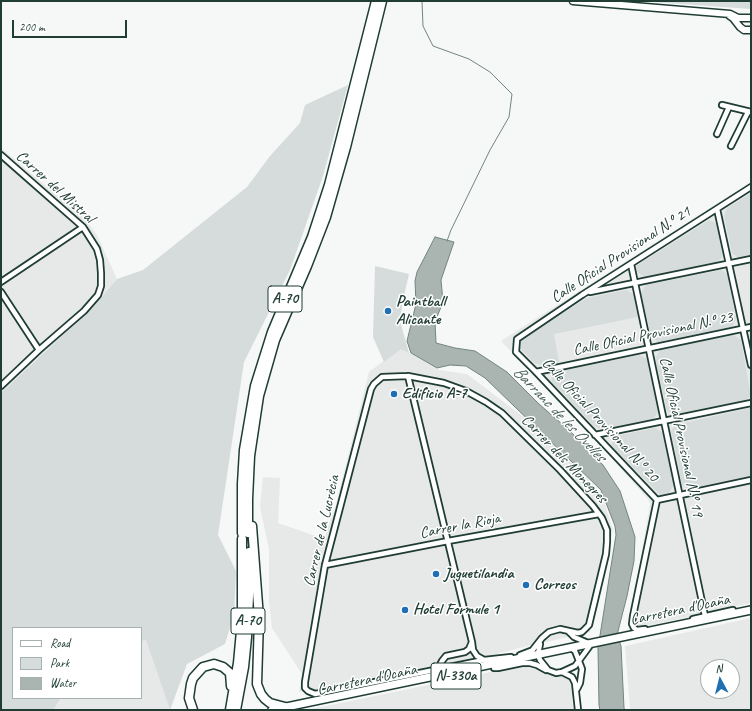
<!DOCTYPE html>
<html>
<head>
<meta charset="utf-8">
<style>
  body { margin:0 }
  #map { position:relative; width:752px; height:711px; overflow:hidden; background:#f6f7f7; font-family:Caveat,sans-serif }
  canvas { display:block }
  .frame { position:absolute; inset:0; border:2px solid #1f3d34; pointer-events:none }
  .legend { position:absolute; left:12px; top:627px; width:130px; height:72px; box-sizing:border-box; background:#fff; border:1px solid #a5b1ae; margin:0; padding:5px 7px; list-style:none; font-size:12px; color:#1f3d34 }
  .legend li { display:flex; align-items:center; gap:8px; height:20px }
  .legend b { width:20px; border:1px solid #a5b1ae }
  .north { position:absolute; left:700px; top:659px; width:40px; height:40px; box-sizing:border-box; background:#fff; border:1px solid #a5b1ae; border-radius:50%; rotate:353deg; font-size:11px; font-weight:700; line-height:16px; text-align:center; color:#1f3d34 }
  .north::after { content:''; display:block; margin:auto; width:14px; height:18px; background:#1f6fb2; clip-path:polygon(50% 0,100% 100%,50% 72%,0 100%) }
  .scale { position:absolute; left:12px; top:20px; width:115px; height:18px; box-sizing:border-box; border:2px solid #1f3d34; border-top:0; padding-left:5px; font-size:12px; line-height:14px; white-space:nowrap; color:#1f3d34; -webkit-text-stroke:3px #fff; paint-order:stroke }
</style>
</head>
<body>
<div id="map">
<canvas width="752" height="711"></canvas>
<div class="frame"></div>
<ul class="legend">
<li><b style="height:5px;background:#fff"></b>Road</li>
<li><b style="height:11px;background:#d6dcdb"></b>Park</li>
<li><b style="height:11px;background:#aab5b1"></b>Water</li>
</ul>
<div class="north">N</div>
<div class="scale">200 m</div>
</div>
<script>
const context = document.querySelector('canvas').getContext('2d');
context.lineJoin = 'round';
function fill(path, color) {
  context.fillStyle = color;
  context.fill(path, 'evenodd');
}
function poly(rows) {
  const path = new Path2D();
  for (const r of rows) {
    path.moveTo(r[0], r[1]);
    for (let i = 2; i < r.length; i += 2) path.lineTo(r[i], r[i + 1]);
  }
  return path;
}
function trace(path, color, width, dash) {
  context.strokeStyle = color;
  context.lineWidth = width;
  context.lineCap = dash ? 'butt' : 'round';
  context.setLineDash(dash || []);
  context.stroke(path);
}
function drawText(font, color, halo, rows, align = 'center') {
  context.font = font + ' Caveat,sans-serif';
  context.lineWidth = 3;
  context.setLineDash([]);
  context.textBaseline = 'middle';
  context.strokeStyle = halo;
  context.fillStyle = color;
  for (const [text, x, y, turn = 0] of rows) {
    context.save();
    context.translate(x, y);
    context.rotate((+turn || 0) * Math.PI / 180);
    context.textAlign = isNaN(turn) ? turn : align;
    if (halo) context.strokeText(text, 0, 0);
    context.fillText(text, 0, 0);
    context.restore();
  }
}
const built = poly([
  [1,148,85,219,97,235,117,279,94,306,1,393],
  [751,182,751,603,629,630,650,504,648,499,593,437,501,341],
  [401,348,439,370,467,374,534,425,601,492,613,530,590,632,515,649,437,670,299,692,302,674,272,628,269,601,269,549,260,507,263,477,280,478,278,523,324,539,336,505,369,372],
  [751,618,751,710,632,710,630,708,625,646],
  [708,667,732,667,732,691,708,691],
  [146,639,170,710,53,710,61,698,141,698,141,641],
  [525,665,534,666,546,674,568,678,574,687,572,701,574,710,307,710]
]);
const green = poly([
  [640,1,751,1,751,9,695,5],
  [348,85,323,176,290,270,244,362,218,535,236,571,234,614,225,644,187,664,170,710,146,640,141,641,141,628,13,628,13,698,61,698,53,710,1,710,1,393,94,306,117,279,143,270,247,187,270,156,300,123,305,105],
  [751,193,751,255,739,258,732,253,724,216,727,208],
  [709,220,716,223,723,255,718,262,644,277,637,272,636,266],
  [375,266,409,274,403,300,400,321,409,353,401,349,384,362,373,337],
  [721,270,727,274,736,319,732,327,658,342,651,337,641,293,646,285],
  [626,290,633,294,638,317,554,334,559,362,542,365,534,363,520,348,521,339,587,298],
  [733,335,741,340,750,391,751,395,747,400,674,415,667,411,655,358,660,350],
  [639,355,647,359,658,412,653,419,603,430,595,427,551,381,553,372],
  [750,408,751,476,688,489,682,485,671,431,675,425],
  [655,428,662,432,674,485,669,493,660,495,611,445,615,436]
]);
const water = poly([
  [435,237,454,242,441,280,443,302,435,322,436,343,455,348,475,351,507,372,539,404,570,431,603,465,620,491,635,537,634,561,627,596,617,635,621,646,624,708,625,710,600,710,599,705,598,648,616,535,615,526,601,490,485,378,466,366,450,365,437,368,411,353,407,341,416,304,415,281,417,272,435,237]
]);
const stream = poly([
  [422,1,423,26,433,46,469,59,490,72,512,94,509,117,490,150,451,230,447,241]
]);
const street = poly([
  [722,105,751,112],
  [717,134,729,107],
  [731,146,748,112],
  [1,155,83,227,97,249,100,260,101,273,101,286,98,295,84,311,39,350,1,386],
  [717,209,751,365],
  [631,264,705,616],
  [1,282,83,227],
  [1,292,39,350],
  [590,292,751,259],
  [536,372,751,327],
  [408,376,472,642],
  [595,435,751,403],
  [657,500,751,480],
  [325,565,448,541,599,514],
  [693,619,733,610],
  [645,629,637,630,634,628,632,624,633,616,657,500,536,372,516,352,517,339,582,295,751,187],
  [569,632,574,637,588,643],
  [540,644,538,654,540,660,548,670,556,673,562,672,575,666,589,647],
  [571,648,575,651,577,656,582,669,580,683,577,689],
  [520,655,533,650],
  [511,657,484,660,315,694,308,691,305,688,305,682,325,565,371,389,374,384,382,377,408,376,444,383,466,391,486,402,502,413,560,470,593,506,602,518,607,530,607,542,606,554,589,625,582,632,578,633,560,629,549,632,542,638,527,657],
  [494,668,498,668,522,663,530,663,537,665,546,670],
  [436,672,442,661,446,656,465,652,469,649,472,642,473,650,477,656,484,660],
  [562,672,572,677,575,683,578,710]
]);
const secondary = poly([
  [573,1,730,14,738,18,751,18],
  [730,16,733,18,740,27,744,30,751,30]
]);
const primary = poly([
  [272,710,751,610]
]);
const highway = poly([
  [252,526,259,618,257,684,261,694,265,699,270,703,285,707],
  [242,533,242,484,244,450,255,386,272,332,312,237,329,185,376,1],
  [248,533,248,499,250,456,259,396,275,340,307,266,326,217,346,147,382,1],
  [193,710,189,698,191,684,193,678,203,667,214,664,223,667,230,673,231,686],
  [230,710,238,663,242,620,242,539],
  [236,710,244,667,247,637,249,596,249,552]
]);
const markers = [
  [388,311,4,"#1f6fb2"],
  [394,394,4,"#1f6fb2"],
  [436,574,4,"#1f6fb2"],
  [526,585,4,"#1f6fb2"],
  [405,610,4,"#1f6fb2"]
];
const shields = [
  [285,299,34],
  [248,621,34],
  [456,676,50]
];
const shieldNames = [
  ["A-70",285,299],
  ["A-70",248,621],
  ["N-330a",456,676]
];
const streetNames = [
  ["Carrer del Mistral",55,187,42],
  ["Calle Oficial Provisional N.º 21",621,255,-33],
  ["Calle Oficial Provisional N.º 23",653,334,-12],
  ["Calle Oficial Provisional N.º 20",600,420,47],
  ["Calle Oficial Provisional N.º 19",681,437,78],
  ["Carrer dels Monegres",564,459,46],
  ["Carrer la Rioja",460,526,-11],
  ["Carrer de la Lucrècia",322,531,-77],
  ["Carretera d'Ocaña",680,610,-12],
  ["Carretera d'Ocaña",367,680,-12]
];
const poiNames = [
  ["Paintball",396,302],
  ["Alicante",396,320],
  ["Edificio A-7",402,394],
  ["Juguetilandia",444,574],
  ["Correos",534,585],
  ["Hotel Formule 1",413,610]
];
const waterNames = [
  ["Barranc de les Ovelles",559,414,46]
];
fill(built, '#e6e9e8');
fill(green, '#d6dcdb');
fill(water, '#aab5b1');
trace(water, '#72857f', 1);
trace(stream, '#72857f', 1);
trace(street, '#1f3d34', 8);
trace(secondary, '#1f3d34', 9);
trace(primary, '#1f3d34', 10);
trace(highway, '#1f3d34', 11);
trace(street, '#fff', 4.5);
trace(secondary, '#fff', 6);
trace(primary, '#fff', 7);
trace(highway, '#fff', 8);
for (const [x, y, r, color] of markers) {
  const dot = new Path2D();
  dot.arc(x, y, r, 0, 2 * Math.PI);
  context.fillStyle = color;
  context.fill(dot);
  trace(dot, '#fff', 1.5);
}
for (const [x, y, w] of shields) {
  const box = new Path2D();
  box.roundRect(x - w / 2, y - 13, w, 26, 3);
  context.fillStyle = '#fff';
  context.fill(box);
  trace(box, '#1f3d34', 1);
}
drawText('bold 15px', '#1f3d34', null, shieldNames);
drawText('16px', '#1f3d34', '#fff', streetNames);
drawText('bold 16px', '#1f3d34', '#fff', poiNames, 'left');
drawText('italic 17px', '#49615a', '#fff', waterNames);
</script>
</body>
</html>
